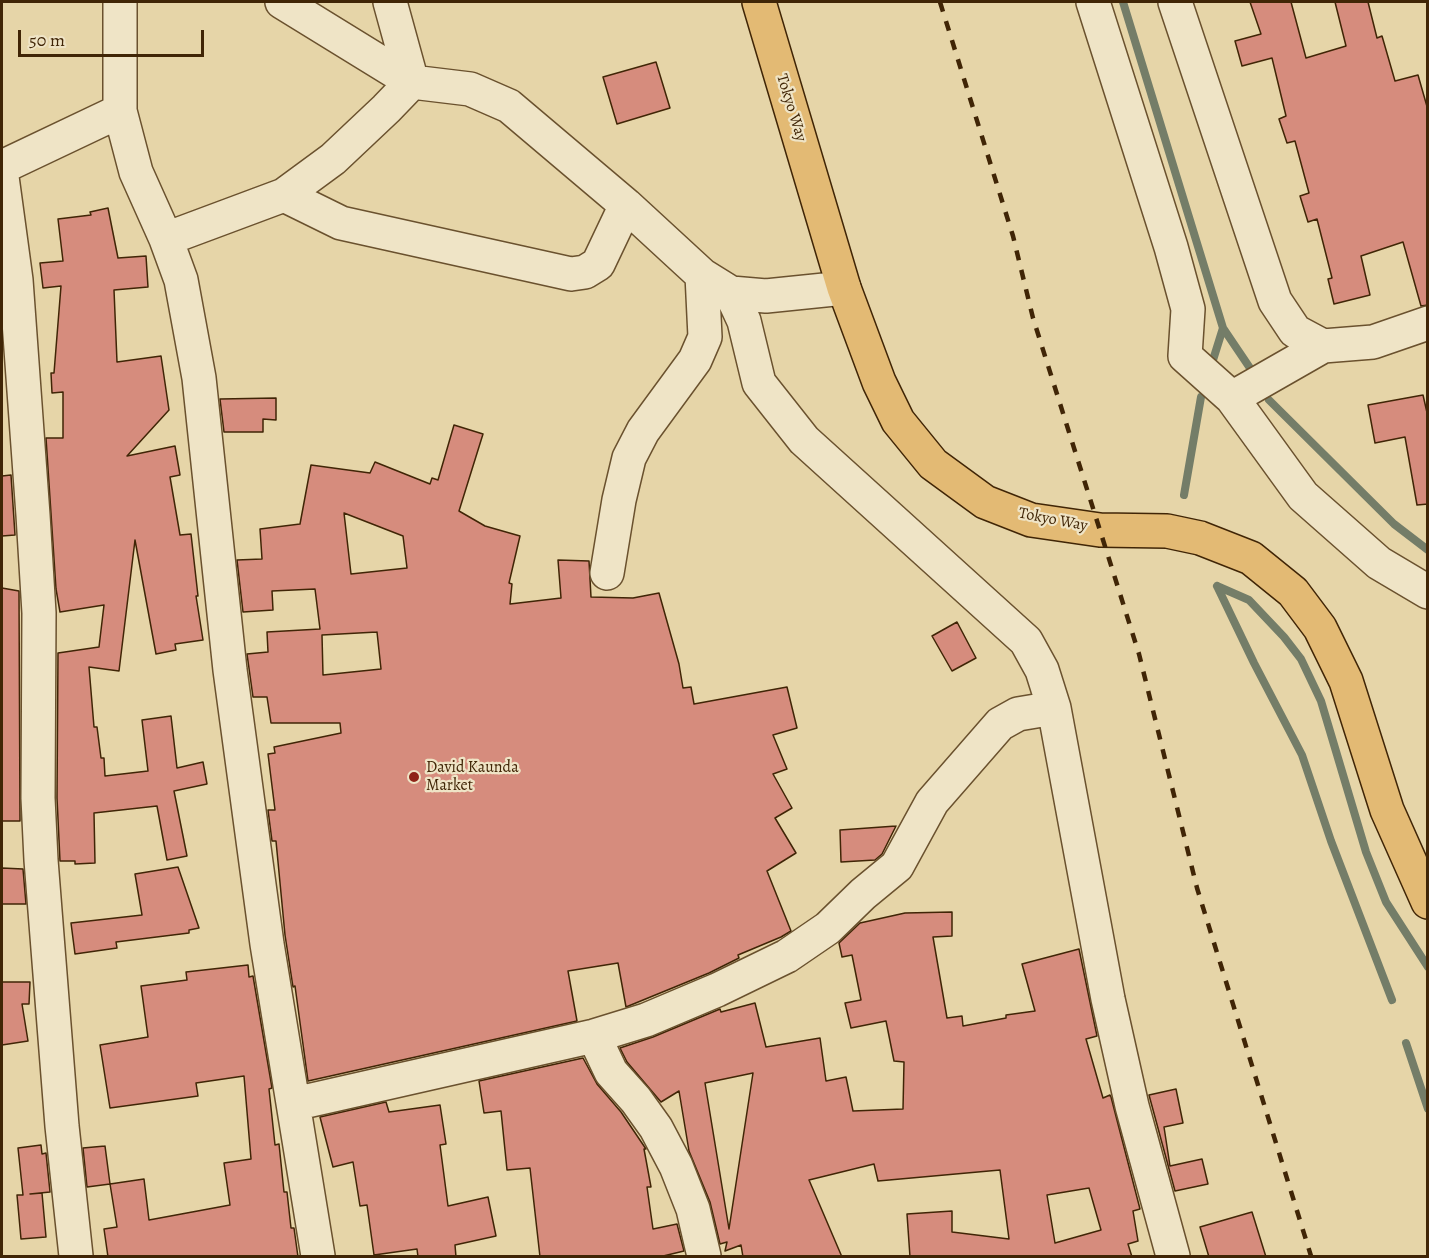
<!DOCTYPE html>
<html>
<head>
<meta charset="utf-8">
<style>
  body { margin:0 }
  #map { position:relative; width:1429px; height:1258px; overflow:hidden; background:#e6d5a8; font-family:Alegreya,serif }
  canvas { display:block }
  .frame { position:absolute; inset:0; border:3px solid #402506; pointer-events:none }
  .scale { position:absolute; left:18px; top:30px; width:186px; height:27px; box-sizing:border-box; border:3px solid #402506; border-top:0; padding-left:8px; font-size:18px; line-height:21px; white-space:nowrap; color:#402506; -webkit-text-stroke:4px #efe4c6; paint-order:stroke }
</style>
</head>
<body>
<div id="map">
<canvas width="1429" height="1258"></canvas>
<div class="frame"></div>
<div class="scale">50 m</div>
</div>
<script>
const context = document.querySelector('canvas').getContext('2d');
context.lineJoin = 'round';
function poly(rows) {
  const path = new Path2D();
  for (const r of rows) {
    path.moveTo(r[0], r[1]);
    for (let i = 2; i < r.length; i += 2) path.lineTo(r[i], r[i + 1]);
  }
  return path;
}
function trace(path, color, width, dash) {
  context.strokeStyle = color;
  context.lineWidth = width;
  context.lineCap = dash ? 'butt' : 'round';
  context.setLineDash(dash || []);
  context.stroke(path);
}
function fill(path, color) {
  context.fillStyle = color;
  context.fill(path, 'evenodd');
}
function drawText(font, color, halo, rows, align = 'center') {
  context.font = font + ' Alegreya,serif';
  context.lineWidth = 4.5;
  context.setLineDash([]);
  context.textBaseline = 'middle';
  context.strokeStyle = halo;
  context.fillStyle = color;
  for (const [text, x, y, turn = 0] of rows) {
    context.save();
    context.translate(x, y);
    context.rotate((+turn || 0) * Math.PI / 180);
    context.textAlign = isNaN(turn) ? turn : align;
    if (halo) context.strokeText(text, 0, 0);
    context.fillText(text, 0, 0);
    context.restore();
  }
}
const stream = poly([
  [1123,2,1223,328,1254,374],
  [1213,360,1223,328],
  [1269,400,1394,524,1428,550],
  [1184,495,1201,397],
  [1217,586,1254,663,1302,755,1331,841,1392,1000],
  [1217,586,1249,600,1284,637,1301,659,1321,701,1366,852,1386,902,1428,967],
  [1406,1043,1428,1109]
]);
const building = poly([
  [1250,2,1291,2,1306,58,1346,46,1335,2,1368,2,1377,38,1382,36,1395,81,1418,75,1428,110,1428,305,1421,306,1403,242,1361,256,1370,295,1334,304,1328,279,1332,278,1317,219,1308,222,1300,196,1309,193,1295,141,1287,143,1279,119,1286,116,1272,58,1242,66,1235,41,1261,34,1250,2],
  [656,62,670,108,617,124,603,77,656,62],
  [108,208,118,258,146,256,148,287,114,290,117,362,161,356,169,410,127,456,175,446,180,475,170,477,180,535,191,534,198,596,196,596,203,640,175,644,176,650,156,654,135,540,119,671,89,667,94,727,97,727,101,758,104,758,105,776,148,771,142,720,171,716,177,768,203,762,207,784,174,791,187,856,167,860,157,806,94,813,95,863,75,864,75,861,60,861,57,798,58,653,99,647,104,605,60,612,56,589,46,438,63,438,63,392,52,393,51,373,54,373,61,286,43,288,40,263,63,261,58,219,91,215,90,212,108,208],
  [1423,395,1428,417,1428,504,1417,505,1405,437,1375,443,1368,405,1423,395],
  [276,398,276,420,263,419,263,432,224,432,220,399,276,398],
  [454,425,483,434,459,511,485,526,520,536,509,583,512,584,510,604,561,598,558,560,589,561,591,597,633,598,659,593,679,664,683,688,691,687,694,704,787,687,797,728,773,735,787,769,773,774,792,808,775,818,796,853,767,871,791,931,781,937,738,955,739,958,709,973,626,1007,618,963,568,971,577,1021,308,1081,295,986,293,987,285,935,276,841,272,841,268,810,275,810,268,754,275,753,274,747,341,733,340,723,271,723,267,697,253,697,247,654,268,652,267,632,320,629,315,589,272,591,273,610,243,612,237,560,262,559,260,529,300,524,311,465,370,473,375,462,430,484,432,478,438,480,454,425],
  [344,513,403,536,407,568,351,574,344,513],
  [377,632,381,669,323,675,322,635,377,632],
  [11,475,15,535,2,536,2,476,11,475],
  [2,588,19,591,20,821,2,821,2,588],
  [957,622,976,658,952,671,932,636,957,622],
  [896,826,882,854,875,860,841,862,840,830,896,826],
  [178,867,199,928,189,930,189,933,116,942,117,948,75,954,71,923,142,915,135,874,178,867],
  [2,868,23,869,26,904,2,904,2,868],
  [952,912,952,936,933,937,947,1018,962,1016,963,1026,1006,1018,1006,1015,1035,1011,1022,964,1079,949,1097,1036,1086,1039,1103,1098,1110,1095,1111,1097,1140,1209,1133,1211,1138,1241,1128,1244,1132,1257,910,1257,907,1214,952,1211,952,1232,1009,1239,1000,1170,878,1181,874,1164,809,1180,842,1257,743,1257,741,1245,725,1251,727,1242,720,1244,710,1202,689,1151,679,1091,661,1102,627,1062,620,1048,653,1037,720,1009,721,1012,755,1003,766,1047,820,1038,826,1081,846,1077,853,1111,903,1109,904,1062,894,1061,886,1021,851,1028,845,1003,861,1000,852,955,842,957,839,943,860,923,905,913,952,912],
  [753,1073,729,1229,705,1083,753,1073],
  [1089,1188,1101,1230,1055,1243,1047,1195,1089,1188],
  [248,965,249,977,253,976,272,1088,269,1089,275,1145,279,1144,284,1192,287,1192,291,1228,294,1228,298,1257,108,1257,104,1229,117,1227,110,1184,144,1179,149,1220,230,1205,224,1163,251,1159,244,1076,196,1083,198,1096,110,1108,100,1045,148,1037,141,986,187,980,186,972,248,965],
  [2,982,30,982,29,1004,22,1004,28,1041,2,1045,2,982],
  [583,1058,597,1084,621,1112,646,1149,644,1149,651,1187,647,1187,653,1229,677,1224,684,1251,659,1257,540,1257,530,1168,507,1170,501,1111,484,1113,479,1081,583,1058],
  [1176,1089,1183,1123,1164,1127,1170,1166,1202,1159,1208,1184,1175,1191,1149,1095,1176,1089],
  [386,1102,389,1112,440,1105,446,1144,440,1145,448,1206,488,1197,496,1236,455,1245,456,1257,418,1257,417,1249,374,1255,367,1205,360,1206,353,1162,333,1167,320,1117,386,1102],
  [41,1145,42,1154,46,1153,50,1192,30,1194,42,1193,46,1237,21,1239,17,1195,23,1195,18,1148,41,1145],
  [105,1146,110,1184,87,1187,83,1148,105,1146],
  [1252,1212,1266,1257,1209,1257,1200,1227,1252,1212]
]);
const minor = poly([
  [120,2,120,111,136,172,166,239,181,280,199,378,230,670,267,944,318,1256],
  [390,2,412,82,470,89,509,106,626,205,702,275,731,293,766,296,844,288],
  [1093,2,1171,247,1188,309,1185,356,1232,398,1303,496,1379,563,1428,592],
  [1175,2,1275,301,1295,331,1323,346,1373,342,1428,323],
  [2,167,120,111],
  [2,177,16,280,33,515,39,613,38,798,41,860,62,1126,76,1256],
  [284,195,341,223,571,274,585,272,598,264,626,205],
  [166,239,284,195,333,159,386,109,412,82,282,2],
  [731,293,744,321,759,383,804,440,1026,641,1042,670,1054,708,1108,999,1132,1106,1173,1256],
  [1232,398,1323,346],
  [607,573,619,500,629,458,643,431,695,360,705,337,702,275],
  [594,1036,611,1072,636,1100,656,1128,676,1166,693,1209,704,1256],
  [294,1104,594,1036,646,1020,717,990,787,956,828,928,863,894,897,866,932,802,1000,724,1018,714,1054,708]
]);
const major = poly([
  [759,2,844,288,879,382,898,421,933,464,985,502,1031,520,1100,530,1167,531,1200,538,1251,558,1293,592,1320,628,1346,681,1387,810,1428,902]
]);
const rail = poly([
  [940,2,1013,236,1033,318,1139,654,1197,888,1311,1256]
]);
const markers = [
  [414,777,6,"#8f2418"]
];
const streetNames = [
  ["Tokyo Way",791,108,73],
  ["Tokyo Way",1053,520,11]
];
const poiNames = [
  ["David Kaunda",426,768],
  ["Market",426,786]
];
trace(stream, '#747d68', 8);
fill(building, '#d68c7d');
trace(building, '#402506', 1.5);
trace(minor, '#6a512e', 36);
trace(major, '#402506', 36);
trace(minor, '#efe4c6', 33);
trace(major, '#e3ba74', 33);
trace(rail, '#402506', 4.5, [10, 10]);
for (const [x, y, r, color] of markers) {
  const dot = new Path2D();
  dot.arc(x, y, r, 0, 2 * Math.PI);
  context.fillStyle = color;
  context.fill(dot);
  trace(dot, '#efe4c6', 2);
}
drawText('16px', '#402506', '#efe4c6', streetNames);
drawText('16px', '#402506', '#efe4c6', poiNames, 'left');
</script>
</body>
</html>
